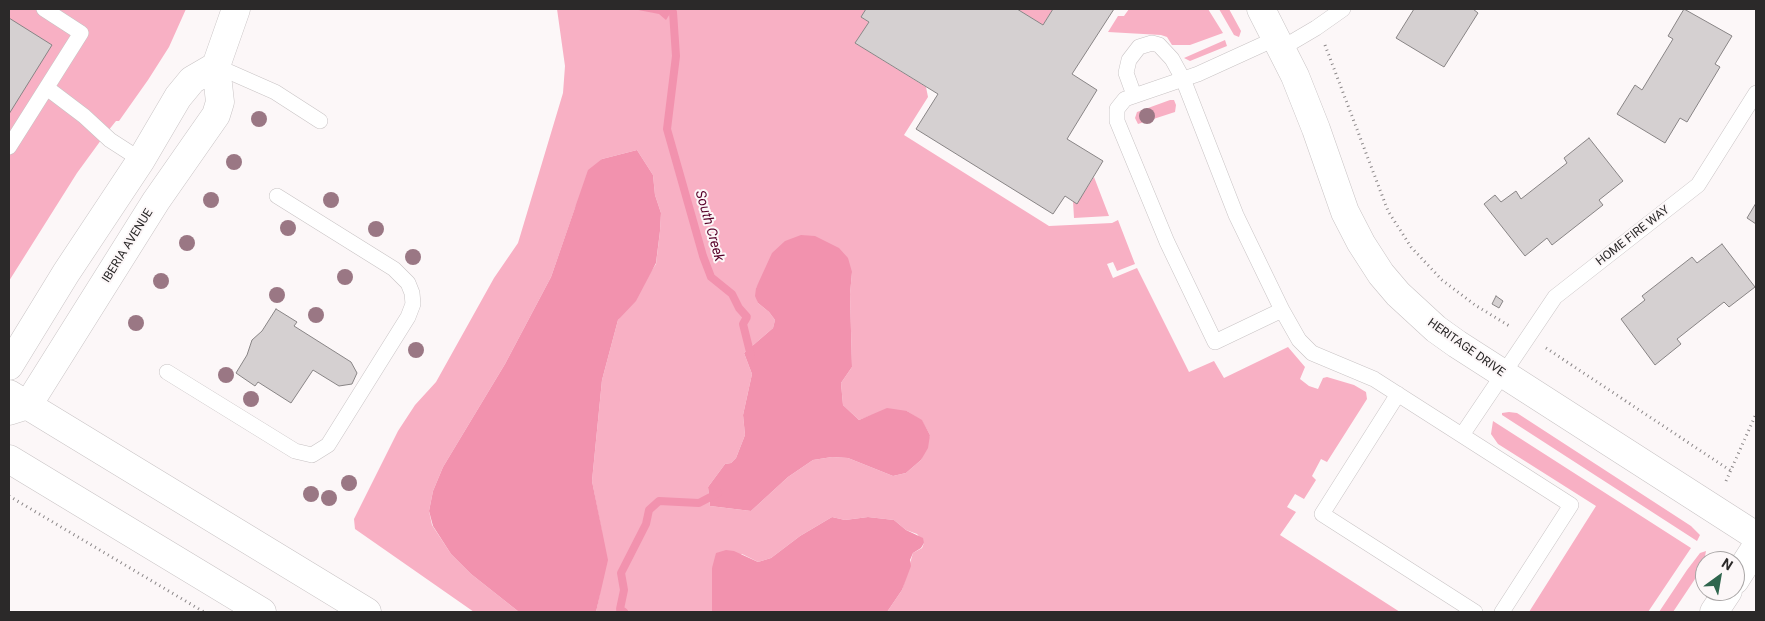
<!DOCTYPE html>
<html>
<head>
<meta charset="utf-8">
<style>
  body { margin:0 }
  #map { position:relative; width:1765px; height:621px; overflow:hidden; background:#fcf7f8; font-family:Roboto,sans-serif }
  canvas { display:block }
  .frame { position:absolute; inset:0; border:10px solid #2b2929; pointer-events:none }
  .north { position:absolute; left:1695px; top:551px; width:50px; height:50px; box-sizing:border-box; background:#fcf7f8; border:1px solid #a8a5a5; border-radius:50%; rotate:32deg; font-size:14px; font-weight:700; line-height:20px; text-align:center; color:#2b2929 }
  .north::after { content:''; display:block; margin:auto; width:18px; height:22px; background:#2f664e; clip-path:polygon(50% 0,100% 100%,50% 72%,0 100%) }
</style>
</head>
<body>
<div id="map">
<canvas width="1765" height="621"></canvas>
<div class="frame"></div>
<div class="north">N</div>
</div>
<script>
const context = document.querySelector('canvas').getContext('2d');
context.lineJoin = 'round';
function fill(path, color) {
  context.fillStyle = color;
  context.fill(path, 'evenodd');
}
function poly(rows) {
  const path = new Path2D();
  for (const r of rows) {
    path.moveTo(r[0], r[1]);
    for (let i = 2; i < r.length; i += 2) path.lineTo(r[i], r[i + 1]);
  }
  return path;
}
function trace(path, color, width, dash) {
  context.strokeStyle = color;
  context.lineWidth = width;
  context.lineCap = dash ? 'butt' : 'round';
  context.setLineDash(dash || []);
  context.stroke(path);
}
function drawText(font, color, halo, rows, align = 'center') {
  context.font = font + ' Roboto,sans-serif';
  context.lineWidth = 4;
  context.setLineDash([]);
  context.textBaseline = 'middle';
  context.strokeStyle = halo;
  context.fillStyle = color;
  for (const [text, x, y, turn = 0] of rows) {
    context.save();
    context.translate(x, y);
    context.rotate((+turn || 0) * Math.PI / 180);
    context.textAlign = isNaN(turn) ? turn : align;
    if (halo) context.strokeText(text, 0, 0);
    context.fillText(text, 0, 0);
    context.restore();
  }
}
const green = poly([
  [9,9,186,9,169,47,148,80,119,121,116,121,104,136,77,173,9,281],
  [557,9,866,9,861,17,869,22,855,43,926,87,928,97,904,135,1049,226,1112,223,1118,220,1135,264,1117,271,1113,262,1107,264,1113,278,1137,268,1189,372,1214,361,1224,378,1288,347,1305,367,1300,379,1309,386,1318,389,1323,378,1327,377,1354,385,1366,392,1367,399,1327,462,1321,459,1312,476,1316,480,1304,499,1295,494,1287,507,1296,512,1280,535,1400,612,887,612,902,590,913,553,922,548,924,543,917,534,906,530,894,520,868,517,845,520,832,517,800,536,771,558,758,562,742,554,712,568,712,612,596,612,600,593,602,533,592,481,602,380,618,320,656,264,660,231,661,213,655,195,653,175,637,150,602,159,575,208,551,277,505,364,443,467,433,491,429,511,432,525,451,554,471,574,519,612,474,612,355,529,354,519,398,431,415,405,436,382,494,278,518,243,563,93,565,66],
  [852,272,850,294,852,367,841,383,843,405,859,420,872,415,907,411,922,421,930,435,921,460,906,473,893,476,848,458,832,457,813,460,788,477,751,511,710,506,708,487,725,464,731,463,736,458,745,435,743,415,752,374,744,353,773,328,775,320,769,312,758,303,756,288,761,280],
  [1017,9,1053,9,1043,25],
  [1129,9,1208,9,1223,33,1190,45,1172,45,1167,37,1161,35,1108,32,1118,16,1124,16],
  [1219,9,1229,9,1241,31,1239,37,1234,35],
  [1225,40,1227,46,1190,61,1184,58],
  [1170,100,1174,100,1176,105,1175,112,1138,124,1135,118,1137,112],
  [1094,177,1109,216,1074,218,1073,201,1077,203],
  [1509,412,1517,413,1691,526,1700,535,1697,541,1502,415,1502,413],
  [1493,421,1691,548,1648,612,1529,612,1596,506,1498,444,1491,434],
  [1706,551,1703,567,1673,612,1659,612,1687,570,1700,553]
]);
const water = poly([
  [633,9,673,9,666,20,659,14],
  [637,150,653,175,655,195,661,213,660,231,656,263,636,301,618,320,602,380,592,481,608,560,596,612,519,612,471,574,451,554,433,526,429,511,433,491,443,467,505,364,551,277,588,170,602,159],
  [801,235,815,236,839,248,848,258,852,272,850,294,852,367,841,383,843,405,859,420,887,408,907,411,922,420,930,435,928,448,921,460,906,473,893,476,848,458,832,457,813,460,788,477,751,511,710,506,708,487,725,464,731,463,736,458,745,435,743,415,752,374,744,353,773,328,775,320,769,312,758,303,755,296,756,288,772,253,785,241],
  [832,517,845,520,868,517,894,520,906,530,923,538,924,543,921,548,913,553,910,560,911,566,902,590,887,612,712,612,712,568,716,553,726,550,734,551,758,562,771,558,800,536]
]);
const stream = poly([
  [670,9,673,12,676,56,667,129,703,256,711,277,732,294,739,308,747,317,743,324,751,356],
  [624,612,620,609,624,590,621,573,646,524,649,510,659,501,699,503,718,493]
]);
const building = poly([
  [866,9,1017,9,1043,25,1053,9,1114,9,1072,74,1097,90,1067,139,1103,161,1077,204,1065,196,1053,214,916,129,938,94,855,43,869,22,861,17,866,9],
  [1414,9,1473,9,1478,13,1444,67,1396,38,1414,9],
  [1684,9,1732,36,1715,64,1720,67,1687,122,1680,118,1665,143,1617,114,1635,85,1642,90,1673,39,1668,36,1684,9],
  [9,18,52,45,9,114,9,18],
  [1589,138,1623,181,1599,200,1603,205,1552,245,1547,238,1525,256,1484,204,1495,195,1501,202,1516,191,1521,199,1567,163,1564,158,1589,138],
  [1756,203,1756,224,1747,218,1756,203],
  [1722,244,1755,287,1729,307,1724,302,1677,339,1681,344,1655,365,1621,319,1645,300,1642,296,1692,257,1697,263,1722,244],
  [1496,296,1503,301,1499,308,1492,304,1496,296],
  [276,309,297,322,294,326,351,362,357,373,352,384,339,386,313,370,291,403,258,382,255,386,236,373,247,355,252,340,262,331,276,309]
]);
const path = poly([
  [1325,45,1388,211,1411,247,1442,280,1475,305,1511,327],
  [1546,348,1731,471],
  [1726,481,1756,414],
  [9,496,204,612]
]);
const lane = poly([
  [1277,38,1198,74,1125,99,1117,109,1117,121,1167,242,1215,342,1282,310,1299,340,1312,353,1374,379,1571,505,1502,612],
  [1282,48,1316,28,1343,9],
  [216,66,275,92,320,121],
  [47,88,84,116,110,140,141,160],
  [1134,95,1126,73,1129,60,1139,47,1152,43,1159,45,1172,59,1183,79,1236,215,1282,310],
  [9,147,81,33,44,9],
  [167,372,295,451,312,455,328,445,408,317,413,304,412,293,408,283,394,269,277,196],
  [1398,394,1322,514,1475,612],
  [1462,435,1555,297,1698,185,1756,93]
]);
const street = poly([
  [9,366,66,273,141,160,178,97,192,80,216,66],
  [9,411,28,405,156,201,216,115,220,102,216,66,236,9]
]);
const secondary = poly([
  [1261,9,1295,76,1316,129,1345,212,1361,243,1381,274,1398,294,1436,329,1457,344,1756,536],
  [9,394,367,612],
  [9,459,262,612],
  [1735,580,1756,547],
  [1714,612,1728,591]
]);
const trees = [
  [1147,116],
  [259,119],
  [234,162],
  [211,200],
  [331,200],
  [288,228],
  [376,229],
  [187,243],
  [413,257],
  [345,277],
  [161,281],
  [277,295],
  [316,315],
  [136,323],
  [416,350],
  [226,375],
  [251,399],
  [349,483],
  [311,494],
  [329,498]
];
const streetNames = [
  ["HOME FIRE WAY",1633,236,-38],
  ["IBERIA AVENUE",128,246,-58],
  ["HERITAGE DRIVE",1466,348,35]
];
const waterNames = [
  ["South Creek",709,226,74]
];
fill(green, '#f8b0c4');
fill(water, '#f292ae');
trace(stream, '#f292ae', 8);
fill(building, '#d5d0d1');
trace(building, '#888485', 1);
trace(lane, '#c8c3c4', 16);
trace(street, '#c8c3c4', 29);
trace(secondary, '#c8c3c4', 29);
trace(path, '#8b8788', 3, [1, 4]);
trace(lane, '#fff', 15);
trace(street, '#fff', 28);
trace(secondary, '#fff', 28);
context.fillStyle = '#9a7784';
for (const [x, y] of trees) {
  context.beginPath();
  context.arc(x, y, 8, 0, 2 * Math.PI);
  context.fill();
}
drawText('12px', '#2b2929', '#fcf7f8', streetNames);
drawText('italic 14px', '#570029', '#fcf7f8', waterNames);
</script>
</body>
</html>
